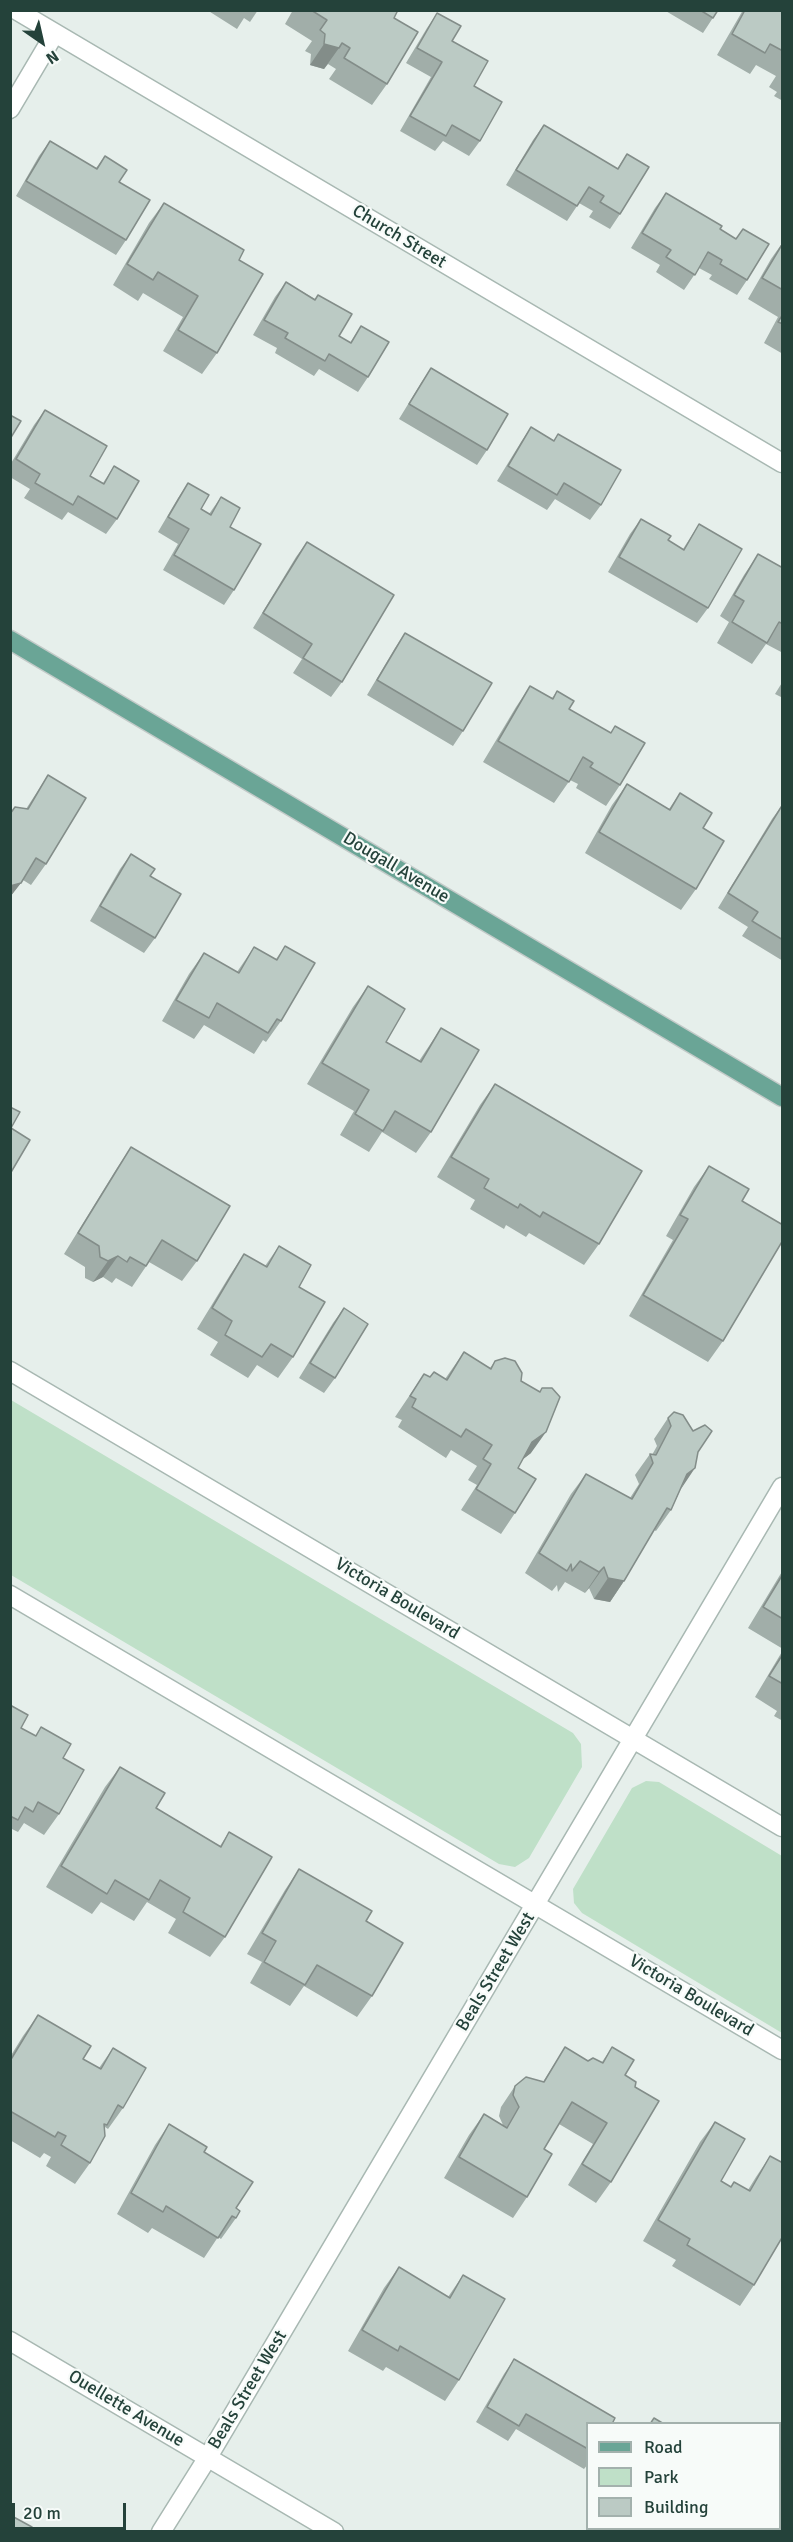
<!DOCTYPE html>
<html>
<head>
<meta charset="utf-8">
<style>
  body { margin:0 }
  #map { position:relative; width:793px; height:2542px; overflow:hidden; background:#e6efeb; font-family:Signika,sans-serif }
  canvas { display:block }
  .frame { position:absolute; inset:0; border:12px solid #24423a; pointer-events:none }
  .legend { position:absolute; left:586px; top:2422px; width:195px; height:108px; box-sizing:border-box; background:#f7fbf9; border:2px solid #a3b1ad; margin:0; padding:8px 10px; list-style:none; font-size:18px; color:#24423a }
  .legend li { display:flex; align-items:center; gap:12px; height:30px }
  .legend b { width:30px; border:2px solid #a3b1ad }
  .north { position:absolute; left:12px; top:12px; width:60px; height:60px; -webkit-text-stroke:4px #f7fbf9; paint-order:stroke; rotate:146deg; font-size:16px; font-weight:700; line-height:24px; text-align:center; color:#24423a }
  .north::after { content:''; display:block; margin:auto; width:21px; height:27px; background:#24423a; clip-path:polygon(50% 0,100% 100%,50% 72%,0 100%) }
  .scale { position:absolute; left:12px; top:2503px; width:114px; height:27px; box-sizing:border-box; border:3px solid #24423a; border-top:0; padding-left:8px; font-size:18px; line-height:21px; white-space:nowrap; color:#24423a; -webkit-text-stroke:4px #f7fbf9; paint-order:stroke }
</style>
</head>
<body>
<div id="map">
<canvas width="793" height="2542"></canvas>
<div class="frame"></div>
<ul class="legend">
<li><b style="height:8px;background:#6aa596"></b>Road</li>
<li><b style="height:16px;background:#bfe0c8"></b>Park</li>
<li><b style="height:16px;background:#bbcac4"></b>Building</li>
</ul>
<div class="north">N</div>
<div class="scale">20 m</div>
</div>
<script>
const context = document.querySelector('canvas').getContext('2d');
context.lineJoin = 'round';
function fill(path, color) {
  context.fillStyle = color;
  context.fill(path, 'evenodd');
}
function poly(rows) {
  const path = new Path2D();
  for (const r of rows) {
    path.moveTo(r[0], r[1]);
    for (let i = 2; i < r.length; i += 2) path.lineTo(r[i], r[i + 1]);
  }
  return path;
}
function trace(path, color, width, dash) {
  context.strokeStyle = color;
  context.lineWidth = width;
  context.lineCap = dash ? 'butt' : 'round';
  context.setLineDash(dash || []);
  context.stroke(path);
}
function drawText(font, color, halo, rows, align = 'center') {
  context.font = font + ' Signika,sans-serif';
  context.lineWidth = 4.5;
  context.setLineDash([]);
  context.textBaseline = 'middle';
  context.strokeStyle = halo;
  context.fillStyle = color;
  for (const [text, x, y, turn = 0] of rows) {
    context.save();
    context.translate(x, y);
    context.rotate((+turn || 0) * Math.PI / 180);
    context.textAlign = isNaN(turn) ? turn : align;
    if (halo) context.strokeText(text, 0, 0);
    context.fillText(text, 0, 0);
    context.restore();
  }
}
const green = poly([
  [11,1400,573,1733,581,1744,582,1767,529,1858,515,1867,499,1864,11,1575],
  [646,1781,659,1782,782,1856,782,2033,582,1913,574,1903,573,1889,632,1788]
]);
const minor = poly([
  [16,10,782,463],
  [10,109,55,33],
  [10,1371,782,1827],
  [10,1595,782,2050],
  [10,2341,334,2532],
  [161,2532,208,2457,782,1487]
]);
const major = poly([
  [10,640,782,1097]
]);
const wall = poly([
  [207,10,258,10,250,22,244,18,237,29],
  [293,10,398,10,394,18,387,84,372,105,329,79,336,69,328,64,324,69,310,65,311,54,305,51,312,41,285,24],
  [664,10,718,10,703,33],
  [743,10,783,10,783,101,774,96,777,92,769,87,776,76,756,65,750,74,717,55],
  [437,13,452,41,474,86,480,141,469,156,443,141,435,151,400,131,431,77,406,63,427,28],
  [544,125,617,169,627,154,620,214,610,229,589,217,593,211,579,203,567,221,506,185,533,140],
  [50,141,96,168,105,156,119,182,126,240,116,255,16,196,39,156],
  [666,193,736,239,743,229,747,280,737,295,709,279,712,275,699,268,684,290,656,272,660,265,631,248,655,208],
  [164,203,239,260,217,353,202,374,163,351,183,317,143,293,138,301,113,285,149,223],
  [783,242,783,354,764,343,778,317,748,299,771,259],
  [286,282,315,299,318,295,339,336,350,343,361,326,368,377,358,392,319,369,314,376,275,353,277,348,253,335,275,297],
  [431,368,487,450,477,465,399,419,421,383],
  [45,410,90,476,103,483,114,466,117,519,106,534,68,512,62,520,24,498,30,489,10,477,10,465,34,425],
  [531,427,553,441,558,434,601,505,590,520,555,499,547,510,497,481,521,442],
  [188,483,201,509,209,514,221,497,230,527,234,590,224,605,163,570,178,544,158,532,178,498],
  [641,519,668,540,683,549,699,524,708,608,697,623,608,572,630,534],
  [307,542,342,682,331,697,293,673,302,659,253,628,296,557],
  [758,554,783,568,783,653,766,644,752,664,717,643,729,622,720,616,744,575],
  [405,633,463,731,453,746,367,695,395,648],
  [783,681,783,698,775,694],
  [530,686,552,698,557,691,569,709,610,733,615,726,620,785,606,806,576,788,578,784,570,780,554,803,483,762,516,707],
  [48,775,46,864,31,885,23,880,10,897,10,813,15,807,26,809],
  [627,784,669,809,680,793,696,889,681,910,585,853,612,805],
  [783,804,783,961,742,936,748,927,718,908,772,819],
  [131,854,155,938,144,953,90,921,120,869],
  [285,946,281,1021,266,1042,263,1040,254,1054,204,1025,194,1039,162,1021,189,974,204,953,237,972,254,947,276,959],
  [368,986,386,1042,419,1061,441,1028,431,1132,416,1153,382,1132,369,1152,340,1135,354,1111,307,1084,353,1007],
  [495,1084,599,1244,584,1265,529,1233,526,1237,506,1225,504,1229,470,1209,475,1200,437,1177,480,1105],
  [131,1147,197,1261,182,1281,149,1262,132,1287,116,1278,112,1283,103,1277,93,1282,85,1278,85,1267,64,1254,117,1168],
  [709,1166,723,1341,708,1362,629,1316,673,1240,666,1236,694,1187],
  [279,1246,299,1287,293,1357,278,1378,257,1365,248,1378,210,1355,218,1342,197,1329,230,1275,244,1254,265,1266],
  [344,1308,335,1378,324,1393,299,1378,333,1323],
  [464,1352,490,1368,495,1361,521,1381,531,1453,522,1460,518,1468,515,1513,501,1534,461,1510,477,1485,468,1480,477,1466,451,1450,446,1458,398,1427,402,1420,395,1417,424,1374,430,1377,445,1379],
  [668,1418,698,1452,671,1510,656,1531,654,1530,624,1581,610,1602,594,1599,589,1588,585,1593,565,1582,558,1592,557,1585,552,1591,525,1573,571,1494,586,1474,630,1498,639,1484,635,1475,650,1454,652,1455,657,1446,654,1439],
  [783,1570,783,1649,748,1628],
  [783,1650,783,1721,774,1716,777,1711,755,1697],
  [10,1705,21,1728,35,1736,41,1727,63,1758,59,1814,44,1835,24,1823,18,1832,12,1829,10,1830],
  [120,1767,156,1808,220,1846,229,1832,225,1937,210,1957,168,1933,176,1919,147,1902,134,1921,101,1902,92,1914,46,1887,105,1787],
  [299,1869,366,1921,372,1996,357,2017,304,1986,290,2006,250,1983,262,1962,247,1954,285,1890],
  [38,2015,83,2059,99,2068,113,2048,123,2108,108,2129,105,2127,105,2128,90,2163,75,2184,46,2166,51,2157,44,2153,40,2158,10,2140,10,2057,23,2036],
  [565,2047,588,2061,602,2062,612,2047,625,2075,611,2182,596,2203,568,2185,593,2144,559,2124,544,2149,527,2197,513,2218,444,2178,469,2135,484,2114,503,2125,499,2116,501,2107,515,2086,543,2082],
  [715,2122,721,2181,731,2187,748,2190,756,2177,770,2156,754,2285,740,2306,672,2266,676,2260,643,2241,700,2142],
  [169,2124,204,2152,236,2208,236,2218,221,2239,218,2237,204,2258,152,2228,148,2233,117,2214,155,2145],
  [399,2267,448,2297,463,2275,459,2380,445,2401,386,2367,383,2371,348,2351,384,2288],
  [514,2359,588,2424,588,2464,584,2469,516,2429,508,2441,476,2422,504,2374],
  [783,2512,783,2532,770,2532,772,2529,780,2529,780,2516],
  [666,2529,730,2529,728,2532,671,2532]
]);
const shadedWall = poly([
  [324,44,339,48,324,69,310,65],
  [21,883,10,897,10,886],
  [118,1256,103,1277,93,1282,108,1261],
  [546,1432,531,1453,518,1463,532,1442],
  [695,1468,681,1489,687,1474],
  [604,1567,589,1588,585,1593,599,1572],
  [608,1578,624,1581,610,1602,594,1599]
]);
const building = poly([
  [311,10,398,10,394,18,418,32,387,84,344,58,350,48,342,43,339,48,324,44,325,34,320,30,327,20,311,10],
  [700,10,718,10,713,18,700,10],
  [745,10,783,10,783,51,770,44,765,53,732,34,745,10],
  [437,13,461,26,452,41,488,61,474,86,502,102,480,141,452,125,446,136,410,116,442,62,417,48,437,13],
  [544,125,618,169,627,154,649,167,620,214,600,202,604,196,589,187,577,206,516,170,544,125],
  [50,141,97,169,105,156,127,170,119,182,150,200,126,240,26,181,50,141],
  [666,193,722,226,720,229,736,239,743,229,769,244,747,280,720,264,722,260,708,252,695,275,666,257,671,250,642,233,666,193],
  [164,203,244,250,239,260,263,274,217,353,178,330,198,296,158,272,153,280,127,264,164,203],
  [783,243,783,290,762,278,783,243],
  [286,282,315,300,318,295,352,314,339,336,351,343,361,326,389,342,368,377,329,354,325,361,285,338,288,333,264,320,286,282],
  [783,314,783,324,778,322,783,314],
  [431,368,508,414,487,450,409,404,431,368],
  [45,410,107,446,90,476,104,484,114,466,139,481,117,519,78,496,73,505,35,483,40,474,16,459,45,410],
  [10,415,21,421,10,439,10,415],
  [531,427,554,441,558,434,621,470,601,505,564,483,557,495,508,466,531,427],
  [188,483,209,495,201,509,211,515,221,497,240,508,230,527,261,544,234,590,174,555,189,529,168,517,188,483],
  [641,519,671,536,668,540,684,550,699,524,742,549,708,608,619,557,641,519],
  [307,542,394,595,342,682,303,658,312,644,263,613,307,542],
  [758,554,783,568,783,624,779,622,767,643,732,622,744,601,734,595,758,554],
  [405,633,492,683,463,731,377,680,405,633],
  [530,686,553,699,557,691,574,701,569,709,611,733,615,726,645,743,620,785,590,767,593,763,583,757,569,782,498,741,530,686],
  [48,775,86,798,46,864,36,858,21,883,10,886,10,814,15,807,28,809,48,775],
  [627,784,670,810,680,793,712,813,703,828,724,841,696,889,599,832,627,784],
  [783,804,783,940,752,921,758,912,728,893,783,804],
  [131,854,155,869,150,876,181,894,155,938,100,906,131,854],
  [285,946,315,963,281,1021,277,1019,268,1033,217,1003,209,1018,176,1000,204,953,239,973,254,947,277,960,285,946],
  [368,986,405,1009,386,1042,421,1062,441,1028,479,1050,431,1132,395,1111,383,1131,355,1114,369,1090,322,1063,368,986],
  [495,1084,642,1171,599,1244,543,1212,540,1217,520,1204,518,1208,484,1188,489,1179,451,1157,495,1084],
  [10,1107,20,1112,11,1128,30,1140,10,1174,10,1107],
  [131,1147,230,1206,197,1261,162,1240,146,1266,130,1257,127,1262,118,1256,108,1261,100,1257,99,1246,78,1233,131,1147],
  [709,1166,749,1189,742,1201,783,1225,783,1240,723,1341,643,1295,688,1219,680,1215,709,1166],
  [279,1246,311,1265,299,1287,325,1302,293,1357,271,1344,262,1357,225,1335,232,1321,212,1308,244,1254,267,1267,279,1246],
  [344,1308,368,1324,335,1378,310,1363,344,1308],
  [464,1352,491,1369,495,1361,505,1358,515,1361,522,1373,521,1381,540,1392,542,1388,552,1388,560,1397,546,1432,532,1442,518,1468,536,1479,515,1513,476,1489,491,1464,483,1459,492,1445,466,1429,461,1437,412,1407,416,1399,410,1396,424,1374,430,1377,434,1372,447,1380,464,1352],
  [674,1412,683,1415,693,1431,705,1425,712,1431,698,1452,695,1468,687,1474,671,1510,667,1508,624,1581,608,1578,604,1567,599,1572,580,1561,572,1571,571,1564,567,1571,539,1553,586,1474,632,1499,653,1463,650,1454,656,1455,671,1426,668,1418,674,1412],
  [783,1574,783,1619,763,1607,783,1574],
  [783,1654,783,1684,769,1676,783,1654],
  [10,1705,28,1715,21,1728,36,1736,41,1727,71,1744,63,1758,84,1770,59,1814,38,1802,33,1812,25,1807,18,1820,10,1816,10,1705],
  [120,1767,165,1793,156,1808,221,1847,229,1832,272,1857,225,1937,183,1912,190,1898,160,1880,149,1900,115,1880,107,1894,61,1866,120,1767],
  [299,1869,372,1911,366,1921,403,1943,372,1996,317,1965,305,1985,264,1962,276,1941,262,1933,299,1869],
  [38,2015,91,2046,83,2059,101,2069,113,2048,146,2068,123,2108,118,2105,107,2125,104,2124,105,2136,90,2163,61,2145,66,2136,58,2132,55,2137,10,2111,10,2061,38,2015],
  [565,2047,588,2061,593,2058,603,2063,612,2047,634,2060,625,2075,636,2082,635,2087,659,2101,611,2182,582,2164,607,2123,572,2102,544,2149,552,2154,527,2197,459,2157,484,2114,507,2128,519,2107,513,2095,515,2086,526,2077,544,2082,565,2047],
  [715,2122,745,2139,721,2181,731,2187,734,2182,750,2191,770,2156,783,2163,783,2236,754,2285,687,2245,690,2239,658,2220,715,2122],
  [169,2124,207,2147,204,2152,253,2182,236,2208,240,2211,236,2218,232,2216,218,2238,166,2206,163,2212,131,2193,169,2124],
  [399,2267,450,2298,463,2275,505,2299,459,2380,400,2346,398,2351,362,2330,399,2267],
  [514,2359,615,2418,612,2424,588,2424,588,2449,526,2414,519,2426,487,2407,514,2359],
  [654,2418,664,2424,650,2424,654,2418],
  [783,2514,783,2532,773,2532,774,2529,780,2529,780,2520,783,2514],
  [10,2515,32,2527,29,2532,10,2532,10,2515],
  [701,2529,730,2529,728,2532,706,2532,701,2529]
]);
const streetNames = [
  ["Church Street",399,237,31],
  ["Dougall Avenue",396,868,31],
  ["Victoria Boulevard",397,1599,31],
  ["Beals Street West",496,1972,-59],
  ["Victoria Boulevard",691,1996,31],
  ["Beals Street West",248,2390,-59],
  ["Ouellette Avenue",126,2409,31]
];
fill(green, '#bfe0c8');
trace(minor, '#a8b8b2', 21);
trace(major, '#c2cac8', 21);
trace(minor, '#fff', 18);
trace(major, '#6aa596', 18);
fill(wall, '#a1aea9');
fill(shadedWall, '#838d89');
fill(building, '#bbcac4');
trace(building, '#838d89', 1.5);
drawText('18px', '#24423a', '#f7fbf9', streetNames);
</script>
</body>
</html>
